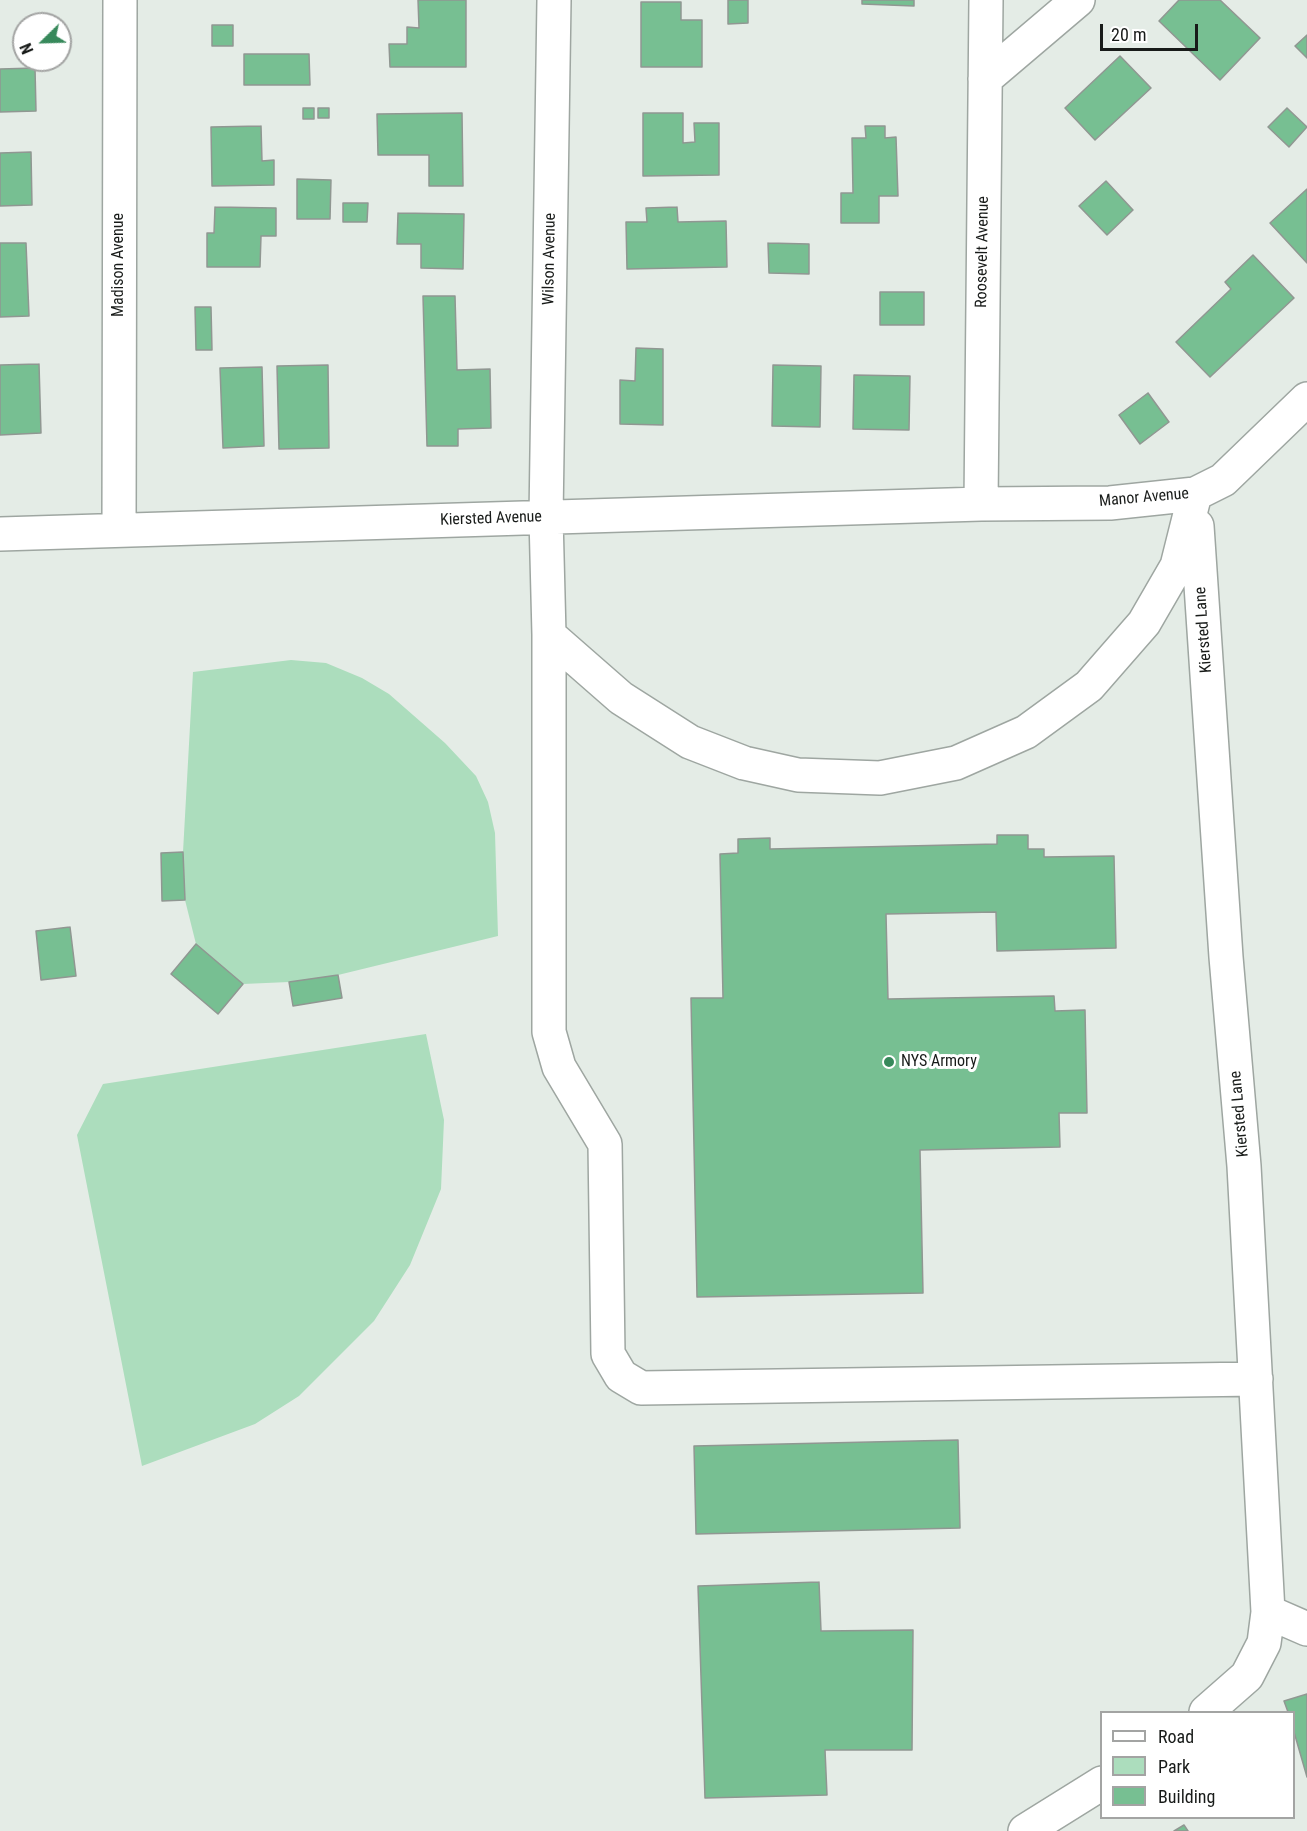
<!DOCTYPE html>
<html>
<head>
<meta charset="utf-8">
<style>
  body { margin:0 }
  #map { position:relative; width:1307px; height:1831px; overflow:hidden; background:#e4ece6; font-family:"Roboto Condensed",sans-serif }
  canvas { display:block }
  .legend { position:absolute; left:1100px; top:1711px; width:195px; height:108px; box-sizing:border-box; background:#fff; border:2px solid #a3a4a3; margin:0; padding:8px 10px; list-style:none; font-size:18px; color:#181b19 }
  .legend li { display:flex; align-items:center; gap:12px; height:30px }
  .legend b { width:30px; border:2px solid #a3a4a3 }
  .north { position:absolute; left:12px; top:12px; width:60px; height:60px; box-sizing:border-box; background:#fff; border:2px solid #a3a4a3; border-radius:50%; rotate:247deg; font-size:16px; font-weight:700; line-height:24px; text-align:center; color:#181b19 }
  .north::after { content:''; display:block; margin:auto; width:21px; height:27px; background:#37895b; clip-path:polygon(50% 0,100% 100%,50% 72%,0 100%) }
  .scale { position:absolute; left:1100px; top:24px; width:98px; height:27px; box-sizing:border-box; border:3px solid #181b19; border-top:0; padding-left:8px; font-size:18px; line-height:21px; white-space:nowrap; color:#181b19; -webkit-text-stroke:4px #fff; paint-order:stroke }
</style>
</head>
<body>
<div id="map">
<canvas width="1307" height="1831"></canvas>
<ul class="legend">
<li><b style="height:8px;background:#fff"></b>Road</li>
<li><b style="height:16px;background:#acddbd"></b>Park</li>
<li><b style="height:16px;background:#77bf92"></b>Building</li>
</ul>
<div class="north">N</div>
<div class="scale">20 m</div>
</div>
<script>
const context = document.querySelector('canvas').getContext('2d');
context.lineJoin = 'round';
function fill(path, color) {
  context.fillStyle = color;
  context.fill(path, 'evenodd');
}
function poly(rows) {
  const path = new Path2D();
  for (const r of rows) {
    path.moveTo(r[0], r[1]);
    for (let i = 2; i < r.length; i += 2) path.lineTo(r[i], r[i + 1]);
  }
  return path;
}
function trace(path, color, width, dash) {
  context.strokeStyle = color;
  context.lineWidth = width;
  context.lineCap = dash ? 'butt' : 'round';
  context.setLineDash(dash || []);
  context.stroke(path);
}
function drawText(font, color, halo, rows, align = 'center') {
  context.font = font + ' "Roboto Condensed",sans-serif';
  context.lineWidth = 6;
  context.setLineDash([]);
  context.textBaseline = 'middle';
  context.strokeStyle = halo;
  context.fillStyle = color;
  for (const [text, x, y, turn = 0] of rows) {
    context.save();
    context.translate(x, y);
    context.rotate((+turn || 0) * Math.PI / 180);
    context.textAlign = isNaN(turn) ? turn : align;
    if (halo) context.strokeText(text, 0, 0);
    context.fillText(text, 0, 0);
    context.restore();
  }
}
const green = poly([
  [291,660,326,663,362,678,389,694,445,743,476,776,488,802,495,833,498,936,338,975,289,982,243,984,196,944,185,900,183,852,193,672],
  [426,1034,444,1120,441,1189,410,1265,374,1321,299,1396,255,1424,142,1466,77,1135,103,1084]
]);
const building = poly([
  [418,0,466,0,466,67,390,67,389,44,407,44,407,27,419,28,418,0],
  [728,0,748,0,748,23,728,24,728,0],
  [862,0,914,0,914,6,862,4,862,0],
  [1179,0,1220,0,1260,38,1220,80,1159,21,1179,0],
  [641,2,681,2,681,20,702,20,702,67,641,67,641,2],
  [212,25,233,25,233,46,212,46,212,25],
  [1307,35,1307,58,1295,46,1307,35],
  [244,54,309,54,310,85,244,85,244,54],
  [1120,56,1151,88,1095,140,1065,108,1120,56],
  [35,68,36,111,0,112,0,69,35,68],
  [303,108,314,108,314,119,303,119,303,108],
  [318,108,329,108,329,118,318,118,318,108],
  [1287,108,1307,127,1289,147,1268,127,1287,108],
  [462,113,463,186,429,186,429,155,378,155,377,114,462,113],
  [643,113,683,113,683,143,695,142,694,123,719,123,719,175,643,176,643,113],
  [261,126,262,161,274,160,274,185,212,186,211,127,261,126],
  [865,126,885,126,885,138,896,137,898,196,879,196,879,223,841,223,841,193,853,193,852,138,866,138,865,126],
  [31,152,32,205,0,206,0,153,31,152],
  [297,179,331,180,330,219,297,219,297,179],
  [1106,181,1133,210,1107,235,1079,206,1106,181],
  [1307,189,1307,263,1270,223,1307,189],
  [343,203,368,203,367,222,343,222,343,203],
  [215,207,276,208,276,236,261,236,260,267,207,267,207,233,214,233,215,207],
  [677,207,678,222,726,221,727,267,627,269,626,222,647,222,646,208,677,207],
  [398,213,464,214,463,269,421,268,421,244,397,244,398,213],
  [0,243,26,243,29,316,0,317,0,243],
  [768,243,809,244,809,274,769,273,768,243],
  [1253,255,1294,298,1210,377,1176,342,1231,289,1225,282,1253,255],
  [880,292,924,292,924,325,880,325,880,292],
  [423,296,455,296,457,370,490,369,491,428,458,429,458,446,427,446,423,296],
  [195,307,211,307,212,350,196,350,195,307],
  [636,348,663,349,663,425,620,424,620,380,635,381,636,348],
  [39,364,41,433,0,435,0,365,39,364],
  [328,365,329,448,279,449,277,366,328,365],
  [773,365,821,366,820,427,772,426,773,365],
  [262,367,264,446,223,448,220,368,262,367],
  [854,375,910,376,909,430,853,429,854,375],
  [1148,393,1169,422,1140,444,1119,415,1148,393],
  [997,835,1028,835,1028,849,1044,849,1044,857,1114,856,1116,948,997,951,996,912,886,914,888,999,1054,996,1055,1011,1085,1010,1087,1113,1059,1113,1060,1147,920,1150,923,1293,697,1297,691,998,723,998,720,854,738,853,738,839,770,838,770,849,997,844,997,835],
  [183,852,185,900,162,901,161,853,183,852],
  [70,927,76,976,41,980,36,931,70,927],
  [196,944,243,984,218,1014,171,974,196,944],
  [338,975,342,998,293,1006,289,982,338,975],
  [958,1440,960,1528,696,1534,694,1446,958,1440],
  [819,1582,821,1631,913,1630,912,1750,825,1750,827,1795,705,1798,698,1586,819,1582],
  [1307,1694,1307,1777,1294,1732,1294,1712,1288,1712,1284,1701,1307,1694],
  [1184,1825,1188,1831,1174,1831,1184,1825]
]);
const minor = poly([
  [554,0,546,517,549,635,621,698,690,742,744,763,798,775,880,778,956,763,1026,732,1089,686,1144,623,1177,566,1195,494],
  [985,79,1078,0],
  [981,504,986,0],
  [1197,526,1226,957,1244,1166,1268,1612,1264,1643,1247,1676,1206,1712],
  [119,529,120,0],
  [0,534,981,504,1110,503,1195,494,1223,480,1307,399],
  [549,635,549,1032,559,1067,605,1144,608,1354,621,1376,641,1388,1256,1379],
  [1268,1612,1307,1629],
  [1025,1831,1102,1783]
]);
const markers = [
  [889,1062,6,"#37895b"]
];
const streetNames = [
  ["Roosevelt Avenue",983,252,-89],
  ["Wilson Avenue",550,259,-89],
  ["Madison Avenue",119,265,-90],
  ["Manor Avenue",1144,498,-5],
  ["Kiersted Avenue",491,519,-2],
  ["Kiersted Lane",1204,630,-94],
  ["Kiersted Lane",1240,1114,-95]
];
const poiNames = [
  ["NYS Armory",901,1062]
];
fill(green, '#acddbd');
fill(building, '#77bf92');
trace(building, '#909792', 1.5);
trace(minor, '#9ea6a1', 36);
trace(minor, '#fff', 33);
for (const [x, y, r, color] of markers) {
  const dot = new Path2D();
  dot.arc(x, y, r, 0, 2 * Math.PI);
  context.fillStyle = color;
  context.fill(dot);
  trace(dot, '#fff', 2);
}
drawText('16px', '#181b19', '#fff', streetNames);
drawText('16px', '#181b19', '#fff', poiNames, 'left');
</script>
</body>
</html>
